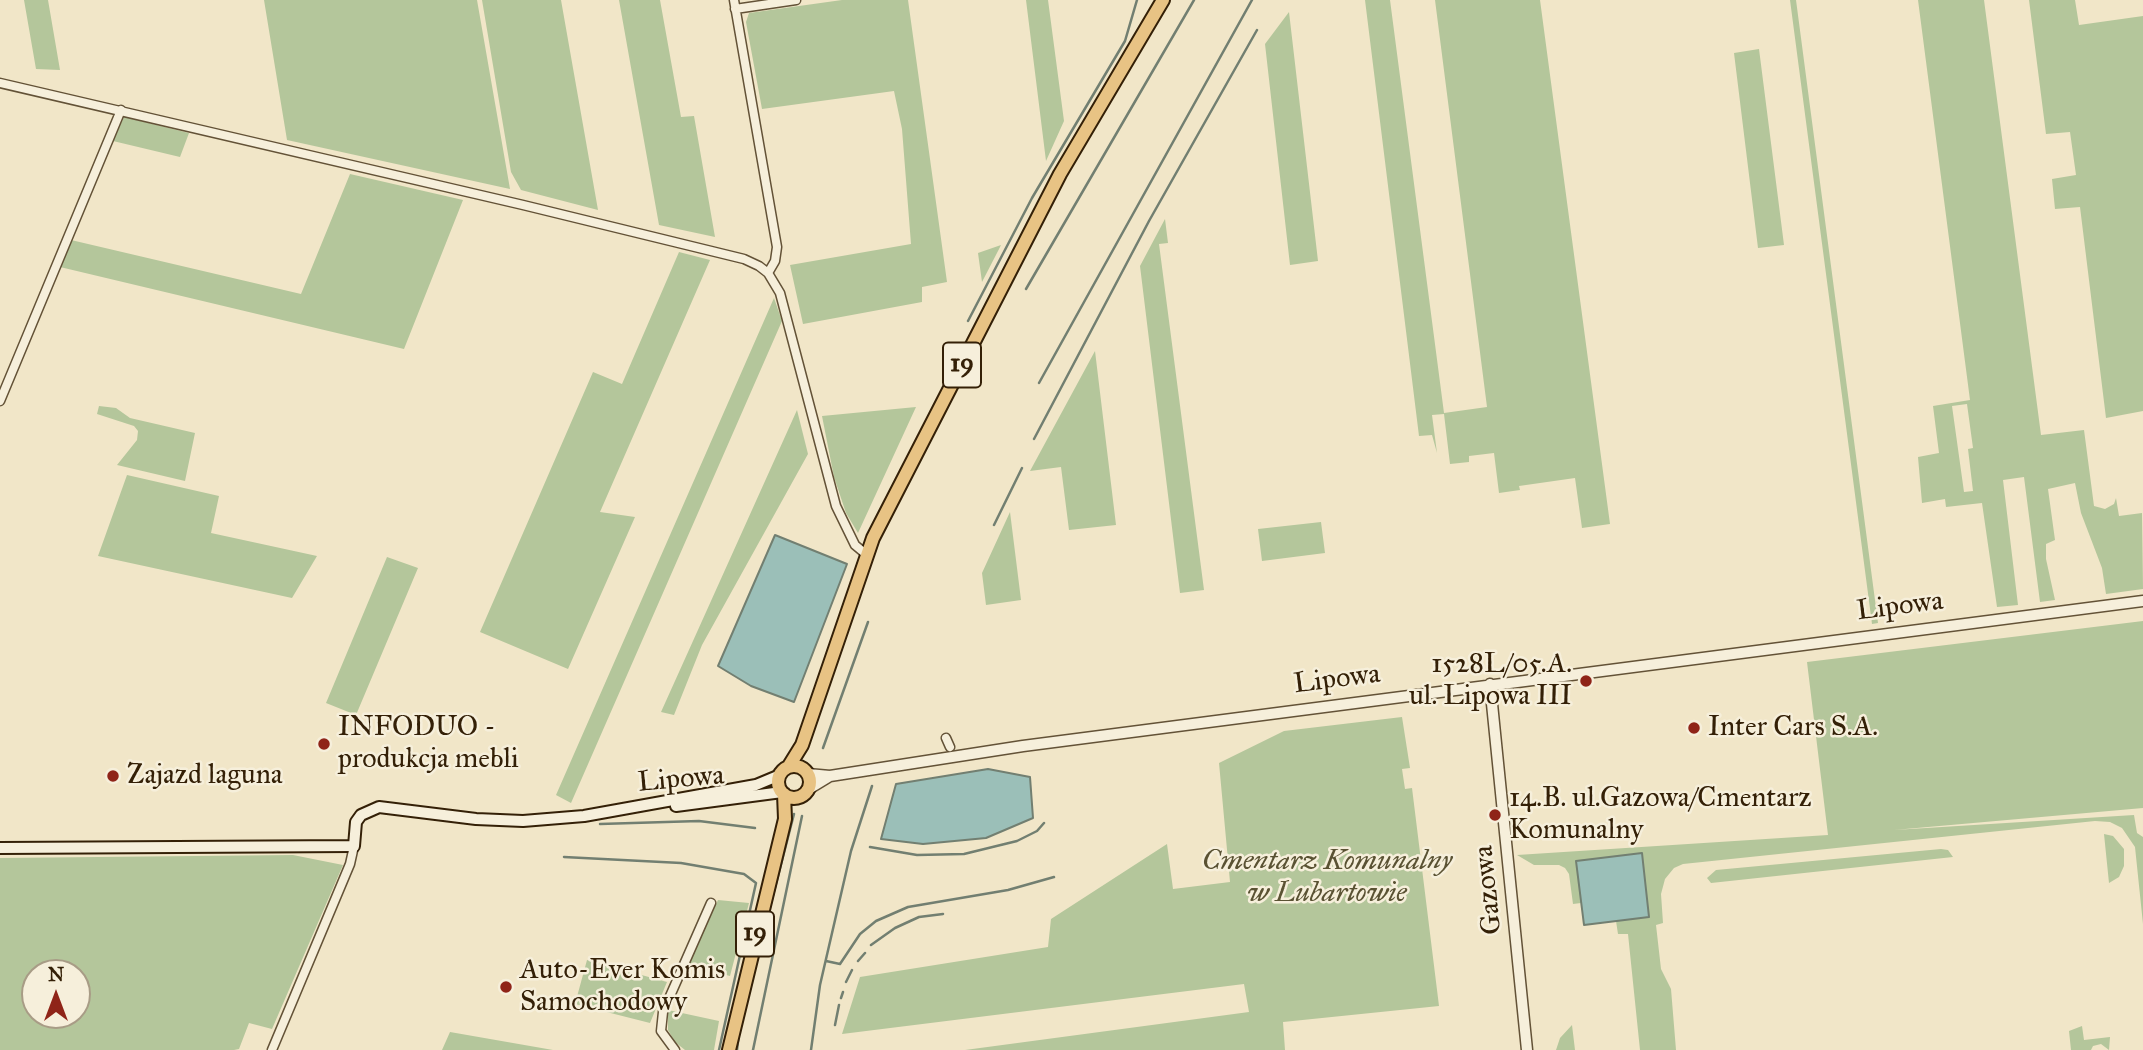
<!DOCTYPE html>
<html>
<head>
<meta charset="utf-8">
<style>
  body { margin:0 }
  #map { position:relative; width:2143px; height:1050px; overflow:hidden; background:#f1e6c8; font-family:"IM FELL Great Primer",serif }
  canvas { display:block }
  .north { position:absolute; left:21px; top:959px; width:70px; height:70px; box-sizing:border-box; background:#f6efdb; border:2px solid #a89c86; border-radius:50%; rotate:0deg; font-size:19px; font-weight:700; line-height:28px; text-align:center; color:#342007 }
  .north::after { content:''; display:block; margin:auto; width:24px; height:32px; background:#8f2418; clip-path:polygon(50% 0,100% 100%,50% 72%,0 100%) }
</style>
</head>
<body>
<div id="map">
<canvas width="2143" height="1050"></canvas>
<div class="north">N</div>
</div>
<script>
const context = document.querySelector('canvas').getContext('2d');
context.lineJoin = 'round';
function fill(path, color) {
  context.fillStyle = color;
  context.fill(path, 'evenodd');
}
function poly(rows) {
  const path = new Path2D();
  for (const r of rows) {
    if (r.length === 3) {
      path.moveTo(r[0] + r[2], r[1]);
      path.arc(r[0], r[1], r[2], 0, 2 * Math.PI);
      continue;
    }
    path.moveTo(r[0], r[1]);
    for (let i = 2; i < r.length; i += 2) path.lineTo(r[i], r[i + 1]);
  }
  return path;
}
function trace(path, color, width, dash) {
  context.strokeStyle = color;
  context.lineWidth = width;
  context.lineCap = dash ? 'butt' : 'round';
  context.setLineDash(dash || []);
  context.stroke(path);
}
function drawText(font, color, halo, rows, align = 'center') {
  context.font = font + ' "IM FELL Great Primer",serif';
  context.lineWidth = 5;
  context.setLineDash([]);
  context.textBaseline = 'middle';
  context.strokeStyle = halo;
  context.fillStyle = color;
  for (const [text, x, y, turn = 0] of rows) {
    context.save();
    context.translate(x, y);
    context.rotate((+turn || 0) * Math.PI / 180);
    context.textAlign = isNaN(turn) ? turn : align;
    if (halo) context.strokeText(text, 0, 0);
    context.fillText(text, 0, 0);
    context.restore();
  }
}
const green = poly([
  [24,0,48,0,60,70,36,69],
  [264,0,477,0,510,189,287,140],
  [482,0,561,0,598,210,521,190,511,172],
  [619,0,660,0,681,117,694,116,715,237,659,225],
  [842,0,908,0,947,282,922,287,922,302,803,324,790,265,911,244,902,129,894,91,762,109,746,22,749,13],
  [1026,0,1048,0,1064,121,1046,161],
  [1365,0,1390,0,1444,413,1487,407,1435,0,1540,0,1610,524,1582,528,1575,478,1519,486,1520,490,1499,493,1494,453,1469,456,1469,462,1450,464,1444,414,1432,415,1437,453,1432,435,1419,436],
  [1790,0,1796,0,1878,623,1872,624],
  [1918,0,1984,0,2041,435,2084,430,2094,506,2105,509,2114,504,2116,498,2119,516,2142,513,2143,589,2106,594,2102,568,2081,513,2075,483,2048,489,2055,540,2046,544,2046,559,2055,600,2040,602,2024,477,2003,480,2018,605,1997,607,1982,503,1946,507,1945,499,1922,503,1918,457,1939,453,1933,406,1970,400],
  [1967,404,1973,448,1968,449,1973,491,1964,492,1952,406],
  [2029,0,2075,0,2079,25,2143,16,2143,411,2106,418,2080,207,2055,209,2052,179,2076,175,2070,132,2046,134],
  [1289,12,1318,261,1290,265,1265,44],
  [1759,49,1784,245,1758,248,1734,53],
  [124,117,189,133,180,157,113,141],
  [350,174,463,200,404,349,60,267,71,240,301,294],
  [1165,219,1168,243,1159,244,1204,590,1180,593,1140,266],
  [1001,245,998,251,982,282,978,253],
  [679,252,710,260,600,512,635,517,568,669,480,632,593,372,622,384],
  [774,298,782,321,571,803,556,795],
  [1095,351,1116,525,1069,530,1061,467,1030,471],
  [99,406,116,408,130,418,195,433,185,481,117,465,137,440,138,431,134,426,97,414],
  [916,407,858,533,846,513,834,477,822,416],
  [797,410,808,454,702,645,674,715,661,712],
  [127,475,219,496,211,533,317,556,292,598,98,556],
  [1010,512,1021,600,986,605,982,573],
  [1321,522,1325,553,1262,561,1258,529],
  [387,557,418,568,356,715,326,703],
  [2143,621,2143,808,1894,830,2134,815,2137,833,2143,837,2143,924,2135,847,2122,828,2110,822,2095,821,1683,864,1674,868,1665,879,1661,894,1663,923,1656,925,1661,969,1671,989,1676,1050,1640,1050,1628,934,1618,934,1616,921,1649,917,1577,861,1581,903,1573,904,1569,874,1565,868,1559,865,1534,865,1517,855,1828,835,1807,662],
  [1402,717,1410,768,1402,769,1405,789,1412,788,1439,1006,1283,1022,1285,1050,965,1050,1249,1012,1244,984,842,1034,860,977,1048,947,1051,919,1167,844,1173,889,1230,882,1219,763,1284,731],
  [2104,834,2113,836,2124,849,2124,866,2119,877,2109,883],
  [1941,849,1948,850,1953,857,1711,883,1707,878,1716,870],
  [293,855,343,865,272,1029,249,1023,239,1049,234,1050,0,1050,0,858],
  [35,973,77,973,77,1015,35,1015],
  [718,900,749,903,730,976,688,965],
  [587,960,667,982,650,1023,575,1004],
  [668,1010,719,1021,714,1050,685,1050,675,1042,668,1030],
  [1572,1025,1575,1050,1556,1050,1560,1038],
  [2082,1026,2084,1040,2110,1037,2109,1050,2101,1044,2093,1046,2091,1050,2071,1050,2069,1031],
  [450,1032,553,1050,442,1050]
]);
const water = poly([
  [775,535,847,564,794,702,751,686,718,666,775,535],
  [988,769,1030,777,1033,818,986,838,923,844,881,839,896,784,988,769],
  [1642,853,1649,917,1584,925,1576,861,1642,853]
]);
const stream = poly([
  [1026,289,1194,0],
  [968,321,1032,198,1125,41,1137,0],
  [1039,383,1252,0],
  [1034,439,1149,221,1257,30],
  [994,525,1022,468],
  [823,748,868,622],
  [600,824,699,821,755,828],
  [870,847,917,855,964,854,1017,841,1037,831,1044,823],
  [564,857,681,863,744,874,756,883,719,1050],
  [769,911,794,814],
  [871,945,895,928,919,917,943,914],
  [826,961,840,964,860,934,876,921,908,907,1008,890,1054,877],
  [858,961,865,953],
  [846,982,852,970],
  [841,998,843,992],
  [835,1025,839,1005],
  [737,1050,739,1033],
  [753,1050,802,816],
  [811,1050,820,985,851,851,872,786]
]);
const minor = poly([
  [734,0,777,247,775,261,768,273],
  [735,9,796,0],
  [0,83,523,205,744,259,759,266,768,273,780,293,836,506,855,545,867,555],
  [0,401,121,110],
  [946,738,950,747],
  [272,1050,350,864,354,846],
  [675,1050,661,1031,663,1012,711,903]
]);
const tertiary = poly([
  [1490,684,1527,1050],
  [808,774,830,776,1023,746,2143,601],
  [807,790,830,776]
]);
const secondary = poly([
  [676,806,782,792],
  [0,848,354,846,356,822,361,815,379,807,476,819,523,821,584,816,756,785,780,775]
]);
const trunk = poly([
  [794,782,16],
  [789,766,802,745,873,538,1060,174,1163,0],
  [729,1050,785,819,784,794]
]);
const markers = [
  [1586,681,7,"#8f2418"],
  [1694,728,7,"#8f2418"],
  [324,744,7,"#8f2418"],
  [113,776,7,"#8f2418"],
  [1495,815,7,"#8f2418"],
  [506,987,7,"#8f2418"]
];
const shields = [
  [962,365,38],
  [755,934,38]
];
const shieldNames = [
  ["19",962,365],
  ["19",755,934]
];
const streetNames = [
  ["Lipowa",1900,607,-7],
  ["Lipowa",1337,680,-7],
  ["Lipowa",681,780,-5],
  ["Gazowa",1489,890,-96]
];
const poiNames = [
  ["1528L/05.A.",1572,665,"right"],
  ["ul. Lipowa III",1572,697,"right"],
  ["INFODUO -",338,728],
  ["produkcja mebli",338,760],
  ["Inter Cars S.A.",1708,728],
  ["Zajazd laguna",127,776],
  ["14.B. ul.Gazowa/Cmentarz",1509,799],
  ["Komunalny",1509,831],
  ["Auto-Ever Komis",520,971],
  ["Samochodowy",520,1003]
];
const parkNames = [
  ["Cmentarz Komunalny",1327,862],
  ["w Lubartowie",1327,894]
];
fill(green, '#b4c69b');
fill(water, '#9bbfb8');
trace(water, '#727f71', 2);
trace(stream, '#727f71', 2.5);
trace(minor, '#635237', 11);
trace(tertiary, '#635237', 13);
trace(secondary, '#342007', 14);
trace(trunk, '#342007', 16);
trace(minor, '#f6efdb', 8);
trace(tertiary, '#f6efdb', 10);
trace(secondary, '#f6efdb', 10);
trace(trunk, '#e8c384', 12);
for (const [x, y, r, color] of markers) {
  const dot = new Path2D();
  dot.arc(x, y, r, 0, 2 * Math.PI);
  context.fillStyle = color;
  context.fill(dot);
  trace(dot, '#f6efdb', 2.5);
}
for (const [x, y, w] of shields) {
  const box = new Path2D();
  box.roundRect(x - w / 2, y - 22.5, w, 45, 5);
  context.fillStyle = '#f6efdb';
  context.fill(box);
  trace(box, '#342007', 2);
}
drawText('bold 26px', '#342007', null, shieldNames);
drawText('28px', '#342007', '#f6efdb', streetNames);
drawText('28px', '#342007', '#f6efdb', poiNames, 'left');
drawText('italic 28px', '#5a5233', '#f6efdb', parkNames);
</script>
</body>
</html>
